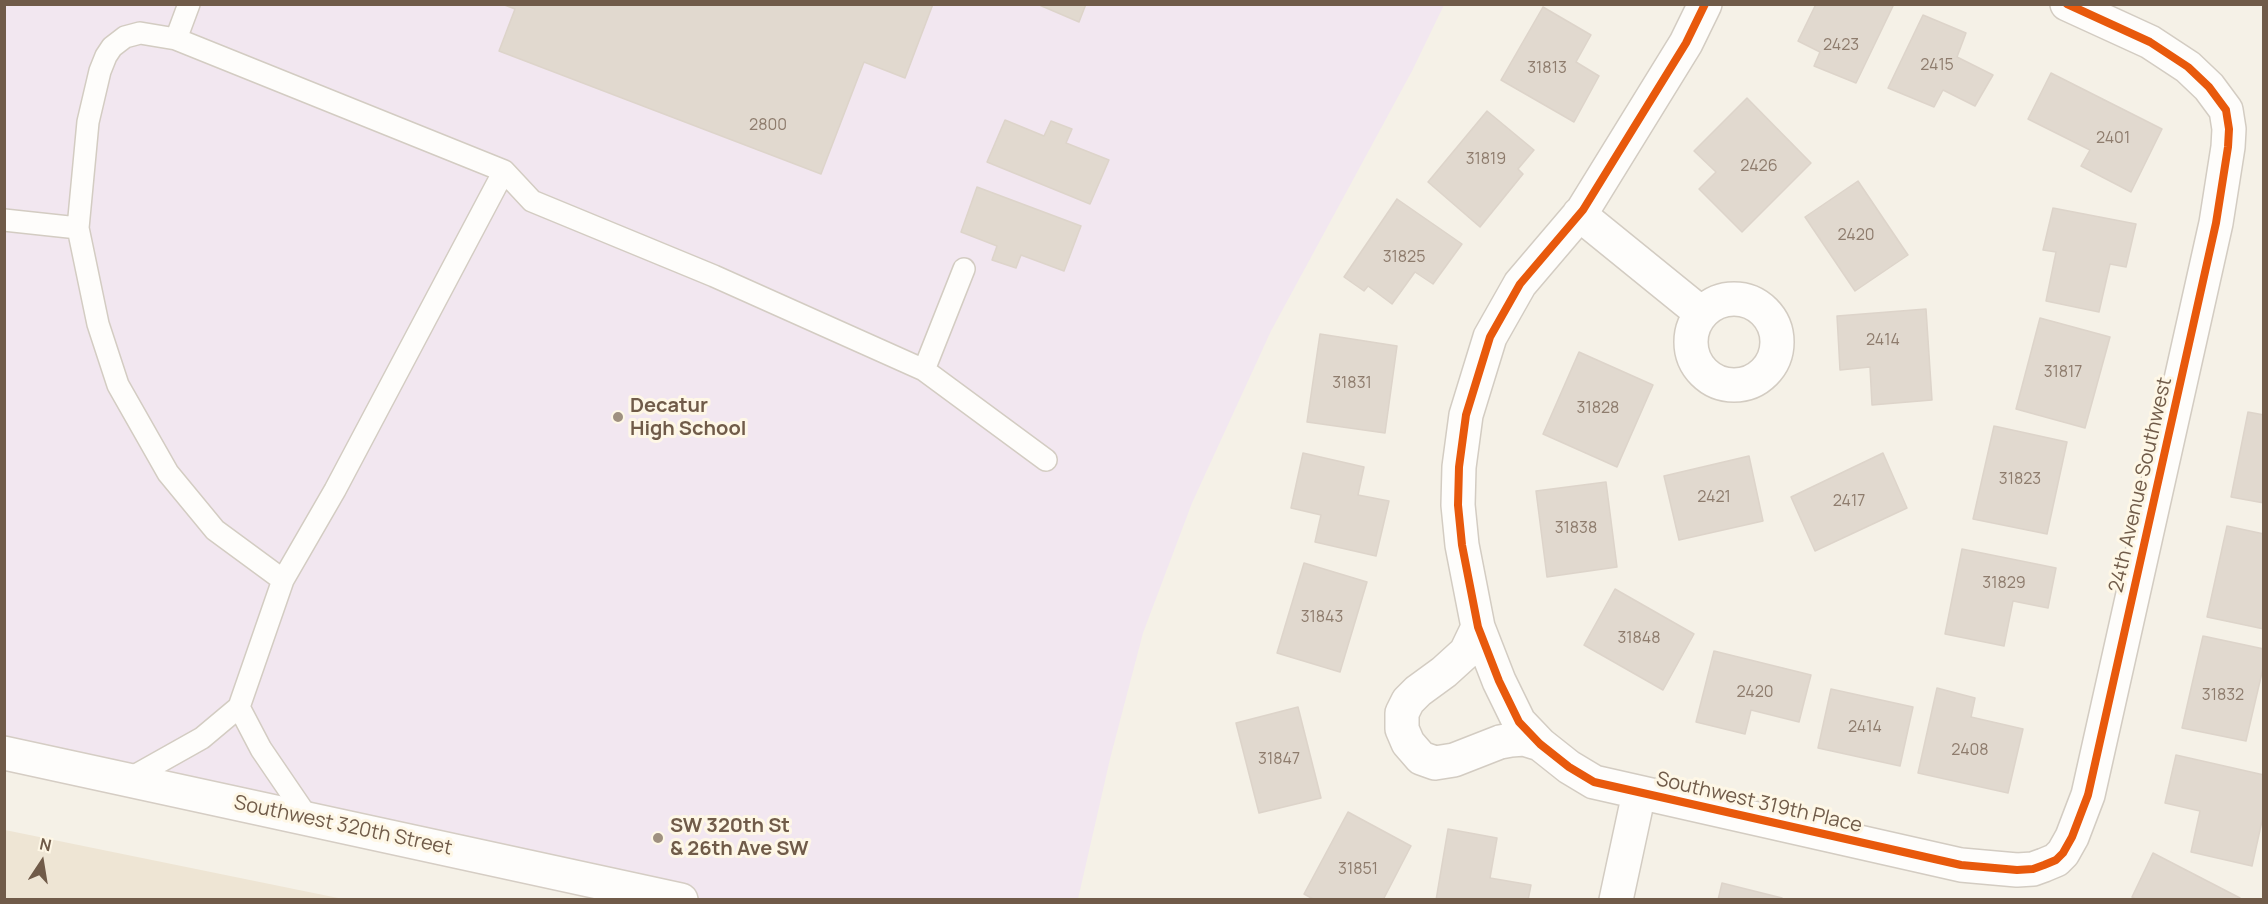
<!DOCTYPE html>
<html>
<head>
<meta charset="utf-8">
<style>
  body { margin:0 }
  #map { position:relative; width:2268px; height:904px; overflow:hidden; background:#f5f1e7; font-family:Manrope,sans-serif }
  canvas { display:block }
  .frame { position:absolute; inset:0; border:6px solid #705b49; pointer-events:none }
  .north { position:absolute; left:12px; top:832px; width:60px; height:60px; -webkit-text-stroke:4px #fef7e6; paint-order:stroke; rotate:12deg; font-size:16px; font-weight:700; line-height:24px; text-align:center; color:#705b49 }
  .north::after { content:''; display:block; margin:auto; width:21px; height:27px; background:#705b49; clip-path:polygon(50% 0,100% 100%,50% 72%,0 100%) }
</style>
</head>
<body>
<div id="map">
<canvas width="2268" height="904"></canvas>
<div class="frame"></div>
<div class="north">N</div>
</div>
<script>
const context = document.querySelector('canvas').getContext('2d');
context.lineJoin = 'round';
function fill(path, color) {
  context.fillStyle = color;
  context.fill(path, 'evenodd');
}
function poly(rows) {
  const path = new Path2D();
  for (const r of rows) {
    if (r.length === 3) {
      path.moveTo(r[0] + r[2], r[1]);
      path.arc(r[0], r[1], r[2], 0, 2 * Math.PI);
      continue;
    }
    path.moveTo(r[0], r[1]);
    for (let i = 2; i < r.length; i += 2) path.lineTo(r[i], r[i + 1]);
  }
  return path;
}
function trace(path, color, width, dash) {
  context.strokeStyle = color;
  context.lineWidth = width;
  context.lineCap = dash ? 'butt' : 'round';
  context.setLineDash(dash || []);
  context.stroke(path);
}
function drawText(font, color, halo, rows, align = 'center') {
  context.font = font + ' Manrope,sans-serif';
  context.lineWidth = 6;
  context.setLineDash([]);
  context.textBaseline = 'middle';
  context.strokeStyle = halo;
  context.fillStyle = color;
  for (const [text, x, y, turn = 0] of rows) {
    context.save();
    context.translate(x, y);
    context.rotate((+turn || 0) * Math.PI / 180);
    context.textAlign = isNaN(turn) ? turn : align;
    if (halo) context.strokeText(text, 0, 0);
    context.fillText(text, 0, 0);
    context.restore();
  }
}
const residential = poly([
  [4,830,5,830,343,899,5,899]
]);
const education = poly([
  [5,5,1444,5,1412,71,1271,331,1192,503,1143,633,1110,759,1078,899,681,899,5,753]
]);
const building = poly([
  [502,4,933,4,905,78,864,62,821,174,499,51,515,9,502,4],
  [1037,4,1086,4,1079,22,1037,4],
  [1816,4,1894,4,1856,83,1814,66,1820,52,1798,41,1816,4],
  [1543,7,1591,35,1576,62,1599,76,1574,122,1501,80,1543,7],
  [1923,15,1966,33,1957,57,1993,75,1975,106,1943,90,1934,107,1888,88,1923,15],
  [2051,73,2162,129,2131,192,2081,166,2090,150,2028,119,2051,73],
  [1747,98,1811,163,1742,232,1699,189,1716,172,1694,151,1747,98],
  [1487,111,1534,150,1518,169,1523,174,1480,227,1428,182,1487,111],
  [1005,120,1044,136,1051,121,1072,129,1066,143,1109,160,1090,204,987,162,1005,120],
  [1858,181,1908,255,1855,291,1805,217,1858,181],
  [977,187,1081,226,1064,271,1021,255,1016,268,992,260,997,246,961,232,977,187],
  [1397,199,1462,244,1433,284,1415,272,1392,304,1368,286,1364,291,1344,277,1397,199],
  [2053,208,2136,224,2126,267,2110,264,2099,312,2046,301,2056,252,2043,250,2053,208],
  [1926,309,1932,400,1872,405,1870,367,1840,370,1837,316,1926,309],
  [2040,318,2110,337,2085,428,2016,409,2040,318],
  [1320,334,1397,346,1385,433,1307,422,1320,334],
  [1579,352,1653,385,1617,467,1543,434,1579,352],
  [2248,412,2264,415,2264,503,2231,497,2248,412],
  [1994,426,2067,442,2047,534,1973,519,1994,426],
  [1303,453,1364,467,1358,495,1389,501,1376,556,1315,542,1321,515,1291,508,1303,453],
  [1883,453,1907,508,1815,551,1791,497,1883,453],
  [1749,456,1763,521,1679,540,1664,476,1749,456],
  [1606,482,1617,567,1547,577,1536,491,1606,482],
  [2227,526,2264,534,2264,629,2207,617,2227,526],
  [1962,549,2056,568,2048,608,2013,601,2004,646,1945,634,1962,549],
  [1304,563,1367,582,1340,672,1277,653,1304,563],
  [1615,589,1694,634,1663,690,1584,645,1615,589],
  [2203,636,2264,649,2264,664,2246,741,2182,728,2203,636],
  [1714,651,1811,675,1799,722,1751,710,1745,734,1696,722,1714,651],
  [1937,688,1975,698,1971,717,2023,729,2008,793,1918,773,1937,688],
  [1831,689,1913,707,1900,766,1818,748,1831,689],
  [1298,707,1321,798,1259,813,1236,723,1298,707],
  [2176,755,2264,775,2264,812,2252,866,2191,852,2200,811,2165,803,2176,755],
  [1348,812,1411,846,1383,900,1315,900,1304,894,1348,812],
  [1448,829,1497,838,1490,878,1531,885,1528,900,1436,900,1448,829],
  [2153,853,2240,898,2240,900,2137,900,2132,897,2153,853],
  [1722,883,1782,898,1781,900,1718,900,1722,883]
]);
const service = poly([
  [176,39,189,4],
  [4,220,78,228],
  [924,370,964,269],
  [283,580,215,530,168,473,118,385,98,324,78,228,88,122,100,71,106,56,112,47,125,37,140,33,176,39,504,171,532,201,714,276,924,370,1046,460],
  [239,707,261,749,308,818],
  [129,779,202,738,239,707,283,580,335,490,504,171]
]);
const minor = poly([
  [1705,4,1686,43,1583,210,1520,284,1490,337,1466,415,1459,467,1458,505,1462,545,1478,627,1499,681,1519,722,1540,744,1569,767,1594,782,1961,865,2017,870,2033,869,2044,865,2056,860,2063,853,2072,837,2088,795,2216,223,2228,147,2229,129,2226,110,2209,87,2188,67,2150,42,2067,4],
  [1579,214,1701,313],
  [1734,342,43],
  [1478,627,1466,652,1444,672,1418,691,1408,701,1402,713,1402,729,1408,743,1421,758,1435,763,1454,760,1500,742,1511,740,1524,739,1540,744],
  [1616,900,1639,793]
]);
const secondary = poly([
  [4,753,681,900]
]);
const cycleway = poly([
  [1705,4,1686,43,1583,210,1520,284,1490,337,1466,415,1459,467,1458,505,1462,545,1478,627,1499,681,1519,722,1540,744,1569,767,1594,782,1961,865,2017,870,2033,869,2044,865,2056,860,2063,853,2072,837,2088,795,2216,223,2228,147,2229,129,2226,110,2209,87,2188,67,2150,42,2067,4]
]);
const markers = [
  [618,417,6,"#9f9080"],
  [658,838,6,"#9f9080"]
];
const numberNames = [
  ["2423",1841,46],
  ["2415",1937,66],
  ["31813",1547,69],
  ["2800",768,126],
  ["2401",2113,139],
  ["31819",1486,160],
  ["2426",1759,167],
  ["2420",1856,236],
  ["31825",1404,258],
  ["2414",1883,341],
  ["31817",2063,373],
  ["31831",1352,384],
  ["31828",1598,409],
  ["31823",2020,480],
  ["2421",1714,498],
  ["2417",1849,502],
  ["31838",1576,529],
  ["31829",2004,584],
  ["31843",1322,618],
  ["31848",1639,639],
  ["2420",1755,693],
  ["31832",2223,696],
  ["2414",1865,728],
  ["2408",1970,751],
  ["31847",1279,760],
  ["31851",1358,870]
];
const poiNames = [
  ["Decatur",630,406],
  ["High School",630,429],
  ["SW 320th St",670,826],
  ["& 26th Ave SW",670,849]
];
const streetNames = [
  ["24th Avenue Southwest",2141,485,-77],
  ["Southwest 319th Place",1759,803,13],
  ["Southwest 320th Street",343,826,12]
];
fill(residential, '#eee5d4');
fill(education, '#f2e7f0');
fill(building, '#e1d9cf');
trace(building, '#ddd4ca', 1.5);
trace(service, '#d3ccc2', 24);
trace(minor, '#d3ccc2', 36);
trace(secondary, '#d5cdc4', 36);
trace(service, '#fefdfb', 21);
trace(minor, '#fefdfb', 33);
trace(secondary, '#fefdfb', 33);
trace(cycleway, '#e8590c', 8);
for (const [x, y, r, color] of markers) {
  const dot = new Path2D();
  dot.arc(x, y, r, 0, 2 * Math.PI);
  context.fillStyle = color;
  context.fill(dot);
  trace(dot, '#fef7e6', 2);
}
drawText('16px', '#8e7c6d', null, numberNames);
drawText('bold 20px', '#705b49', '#fef7e6', poiNames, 'left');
drawText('20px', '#705b49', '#fef7e6', streetNames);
</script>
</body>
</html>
